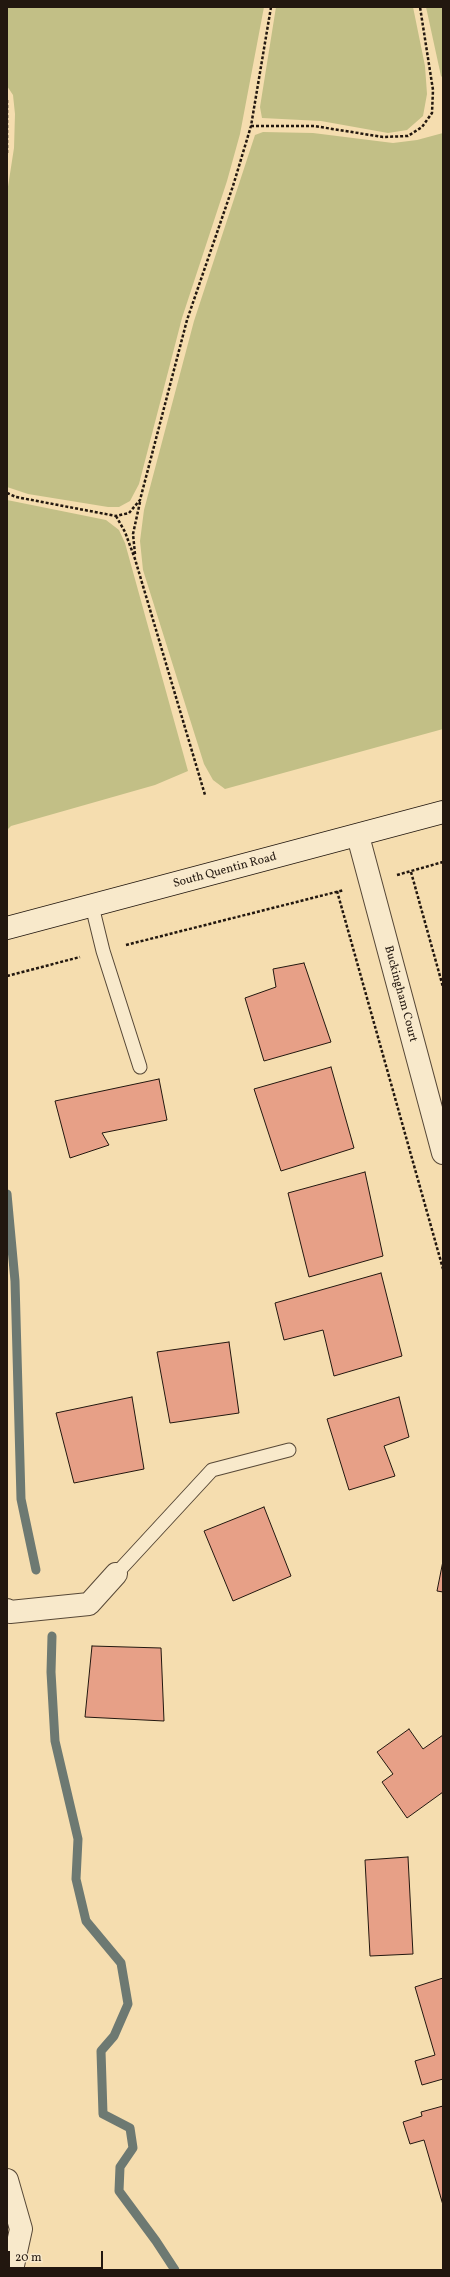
<!DOCTYPE html>
<html>
<head>
<meta charset="utf-8">
<style>
  body { margin:0 }
  #map { position:relative; width:450px; height:2277px; overflow:hidden; background:#f5ddaf; font-family:Vollkorn,serif }
  canvas { display:block }
  .frame { position:absolute; inset:0; border:8px solid #22170f; pointer-events:none }
  .scale { position:absolute; left:8px; top:2251px; width:95px; height:18px; box-sizing:border-box; border:2px solid #22170f; border-top:0; padding-left:5px; font-size:12px; line-height:14px; white-space:nowrap; color:#22170f; -webkit-text-stroke:3px #f8e9cb; paint-order:stroke }
</style>
</head>
<body>
<div id="map">
<canvas width="450" height="2277"></canvas>
<div class="frame"></div>
<div class="scale">20 m</div>
</div>
<script>
const context = document.querySelector('canvas').getContext('2d');
context.lineJoin = 'round';
function fill(path, color) {
  context.fillStyle = color;
  context.fill(path, 'evenodd');
}
function poly(rows) {
  const path = new Path2D();
  for (const r of rows) {
    path.moveTo(r[0], r[1]);
    for (let i = 2; i < r.length; i += 2) path.lineTo(r[i], r[i + 1]);
  }
  return path;
}
function trace(path, color, width, dash) {
  context.strokeStyle = color;
  context.lineWidth = width;
  context.lineCap = dash ? 'butt' : 'round';
  context.setLineDash(dash || []);
  context.stroke(path);
}
function drawText(font, color, halo, rows, align = 'center') {
  context.font = font + ' Vollkorn,serif';
  context.lineWidth = 3;
  context.setLineDash([]);
  context.textBaseline = 'middle';
  context.strokeStyle = halo;
  context.fillStyle = color;
  for (const [text, x, y, turn = 0] of rows) {
    context.save();
    context.translate(x, y);
    context.rotate((+turn || 0) * Math.PI / 180);
    context.textAlign = isNaN(turn) ? turn : align;
    if (halo) context.strokeText(text, 0, 0);
    context.fillText(text, 0, 0);
    context.restore();
  }
}
const green = poly([
  [7,7,264,7,240,134,227,181,182,318,139,484,130,501,119,507,108,507,28,494,7,487,7,193,14,148,15,114,13,95,7,86],
  [276,7,413,7,425,66,427,94,423,116,407,130,388,133,321,121,262,118,260,107],
  [426,7,443,7,443,78,441,76],
  [263,132,313,133,393,143,417,140,443,133,443,729,225,789,213,780,204,764,143,570,140,541,144,510,194,321,255,135],
  [7,500,106,520,119,530,125,543,188,771,155,785,11,826,7,830]
]);
const stream = poly([
  [7,1194,15,1281,21,1499,36,1570],
  [52,1636,51,1672,55,1741,78,1839,76,1879,86,1921,121,1963,128,2004,114,2036,101,2051,103,2114,130,2128,133,2148,120,2167,119,2191,156,2241,175,2270]
]);
const building = poly([
  [304,963,331,1042,264,1061,245,998,276,987,273,969,304,963],
  [331,1067,354,1148,281,1171,254,1089,331,1067],
  [159,1079,167,1120,102,1133,109,1145,70,1158,55,1101,159,1079],
  [365,1172,383,1256,309,1277,288,1193,365,1172],
  [381,1273,402,1356,334,1376,323,1330,284,1340,275,1303,381,1273],
  [229,1342,239,1413,170,1423,157,1352,229,1342],
  [132,1397,144,1469,74,1483,56,1413,132,1397],
  [399,1397,409,1437,384,1446,395,1476,349,1490,327,1419,399,1397],
  [264,1507,291,1576,233,1601,204,1531,264,1507],
  [443,1561,443,1592,437,1591,443,1561],
  [92,1646,161,1648,164,1721,85,1717,92,1646],
  [409,1729,423,1749,443,1735,443,1792,407,1818,382,1782,393,1774,377,1752,409,1729],
  [408,1857,413,1954,370,1956,365,1860,408,1857],
  [443,1978,443,2079,422,2085,415,2061,435,2055,415,1987,443,1978],
  [443,2106,443,2205,424,2140,410,2144,403,2122,422,2116,421,2112,443,2106]
]);
const path = poly([
  [7,100,7,154],
  [251,126,314,126,383,137,408,136,422,127,432,113,433,90,420,7],
  [7,493,16,497,116,516,129,513,140,500,187,320,233,186,251,126,271,7],
  [116,516,125,532,135,559,205,795],
  [135,554,133,534,140,502],
  [411,872,443,987],
  [397,875,443,862],
  [337,891,443,1269],
  [126,945,344,890],
  [7,976,80,957]
]);
const lane = poly([
  [92,906,103,951,140,1067],
  [116,1574,212,1470,289,1450]
]);
const street = poly([
  [358,836,443,1153],
  [7,1610,10,1612,89,1604,116,1574],
  [7,2180,21,2229,12,2270]
]);
const secondary = poly([
  [7,928,443,812]
]);
const streetNames = [
  ["South Quentin Road",225,871,-15],
  ["Buckingham Court",400,994,75]
];
fill(green, '#c2bf86');
trace(stream, '#6d7972', 9);
fill(building, '#e7a087');
trace(building, '#22170f', 1);
trace(lane, '#574837', 15);
trace(street, '#574837', 24);
trace(secondary, '#22170f', 24);
trace(path, '#22170f', 2.5, [3, 2]);
trace(lane, '#f8e9cb', 13);
trace(street, '#f8e9cb', 22);
trace(secondary, '#f8e9cb', 22);
drawText('12px', '#22170f', '#f8e9cb', streetNames);
</script>
</body>
</html>
